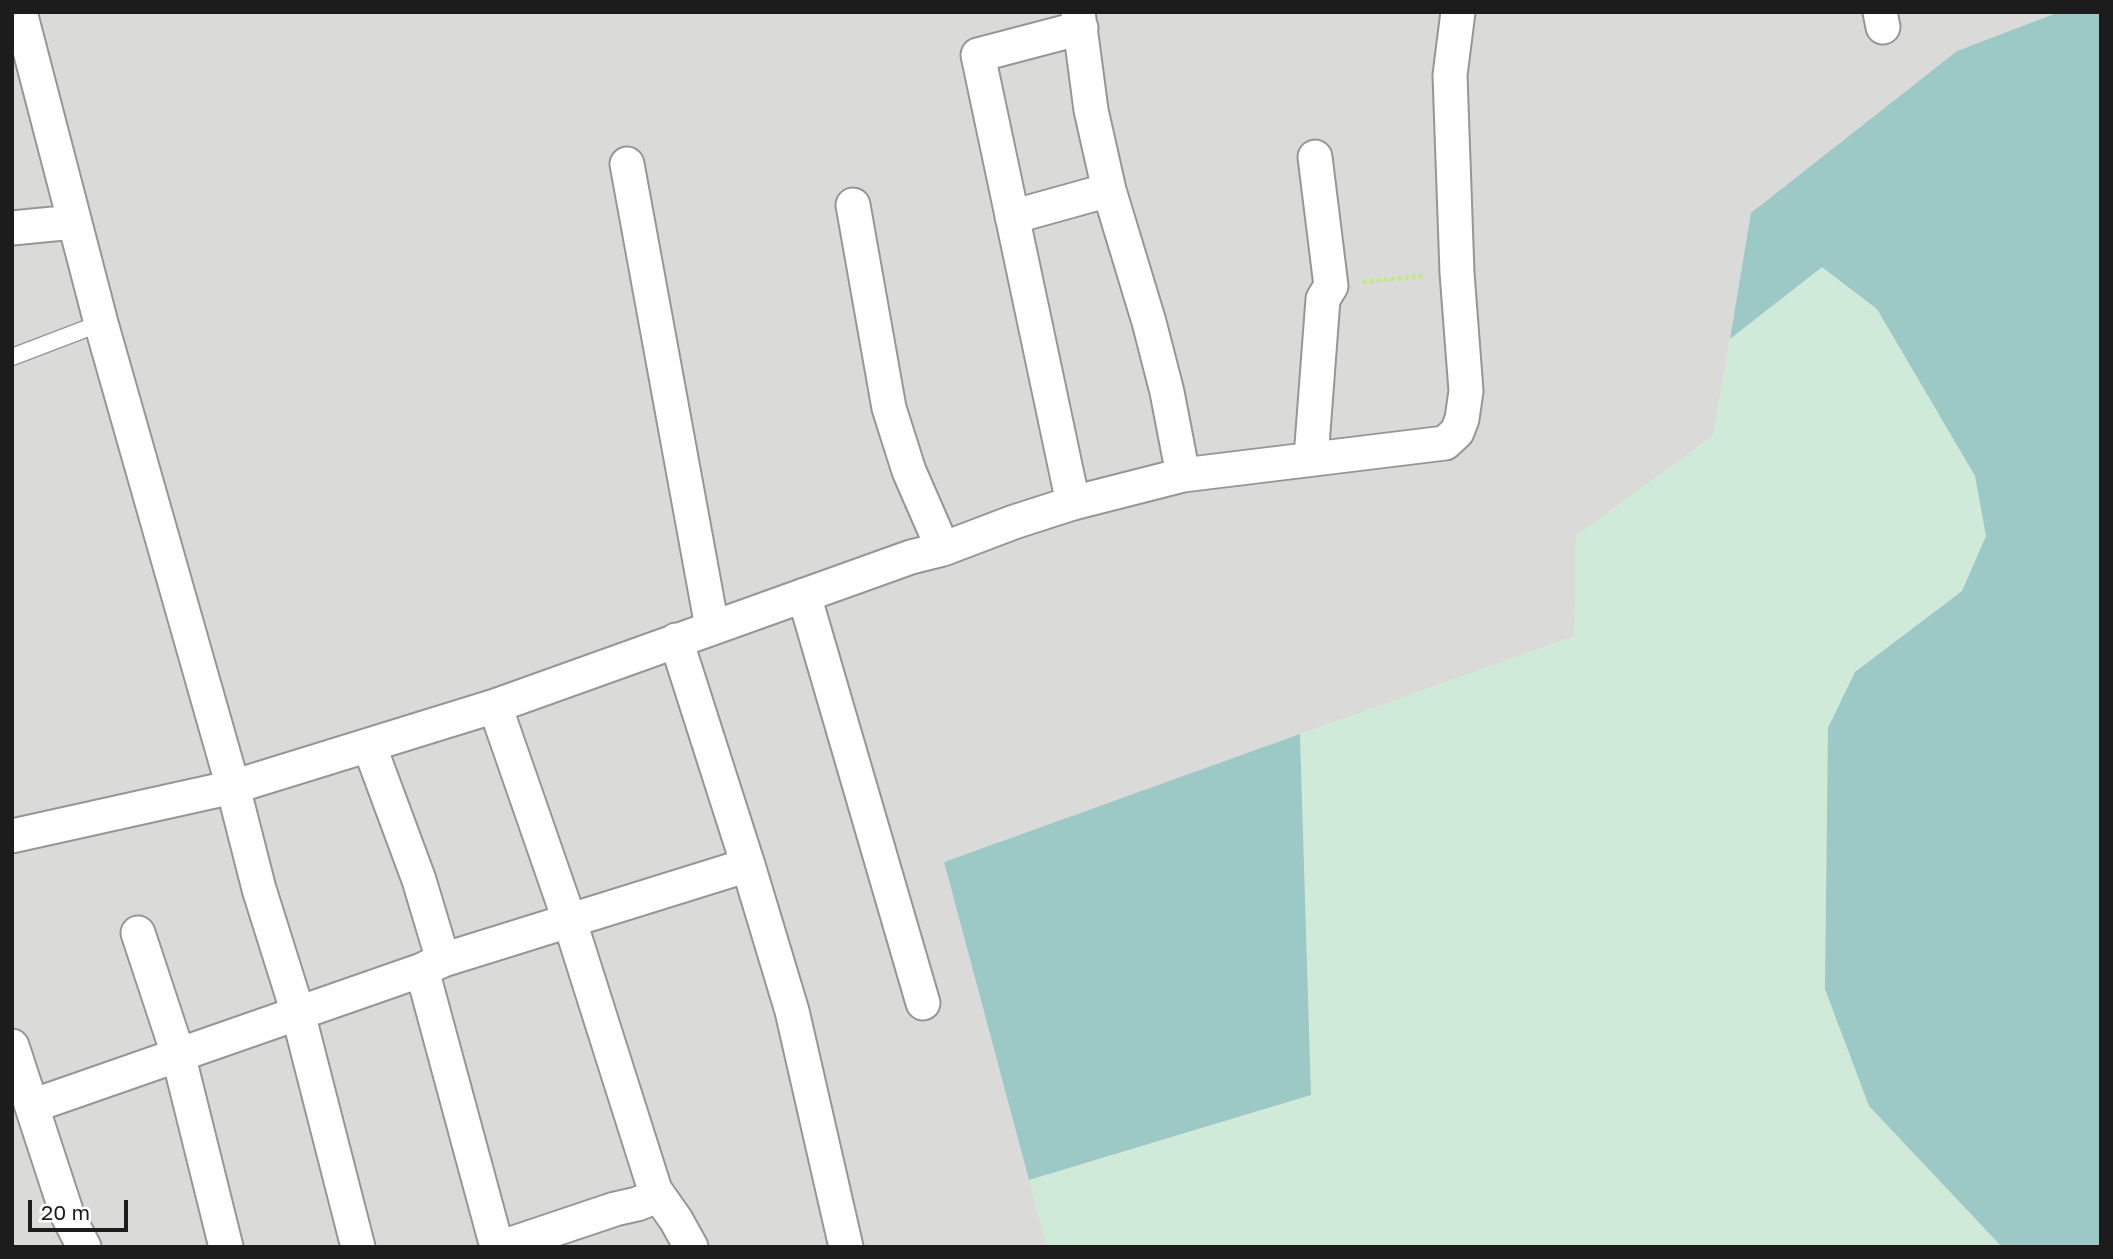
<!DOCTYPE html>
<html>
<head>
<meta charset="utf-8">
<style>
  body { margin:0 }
  #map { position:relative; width:2113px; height:1259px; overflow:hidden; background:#e4ede3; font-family:"Golos Text",sans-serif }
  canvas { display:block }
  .frame { position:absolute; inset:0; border:14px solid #1c1c1c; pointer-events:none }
  .scale { position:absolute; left:28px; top:1200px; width:100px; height:32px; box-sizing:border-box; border:4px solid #1c1c1c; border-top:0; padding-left:9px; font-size:21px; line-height:24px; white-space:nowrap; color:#1c1c1c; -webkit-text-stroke:5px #fff; paint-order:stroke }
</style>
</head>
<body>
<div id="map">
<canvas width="2113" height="1259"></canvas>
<div class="frame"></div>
<div class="scale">20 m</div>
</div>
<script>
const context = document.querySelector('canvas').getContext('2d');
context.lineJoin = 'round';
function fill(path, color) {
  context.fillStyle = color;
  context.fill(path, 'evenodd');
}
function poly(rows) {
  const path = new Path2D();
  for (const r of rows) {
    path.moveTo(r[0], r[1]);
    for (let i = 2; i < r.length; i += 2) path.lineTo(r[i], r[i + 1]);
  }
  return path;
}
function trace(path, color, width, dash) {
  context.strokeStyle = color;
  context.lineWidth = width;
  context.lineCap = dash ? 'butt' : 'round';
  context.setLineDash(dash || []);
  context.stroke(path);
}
const residential = poly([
  [12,12,2059,12,1957,51,1752,213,1713,436,1576,536,1575,636,944,862,1047,1247,12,1247]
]);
const farmland = poly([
  [1822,266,1877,308,1975,476,1986,536,1962,592,1855,672,1869,1106,2002,1247,1047,1247,1029,1180,1311,1095,1300,734,1574,636,1576,536,1713,436,1730,339]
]);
const forest = poly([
  [2059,12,2101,12,2101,1247,2002,1247,1869,1106,1825,989,1828,728,1855,672,1962,591,1986,536,1975,476,1877,309,1822,267,1730,339,1751,213,1957,51],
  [1300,734,1311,1095,1029,1180,944,862]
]);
const path = poly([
  [1363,282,1424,276]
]);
const service = poly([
  [12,357,101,323]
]);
const minor = poly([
  [20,12,101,323,233,787,495,706,911,557,943,549,1014,522,1073,503,1183,475,1445,443,1457,432,1462,419,1466,391,1457,273,1450,75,1458,12],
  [1078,12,1091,110,1109,190,1149,322,1167,392,1183,475],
  [1880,12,1883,27],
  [627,164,712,627],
  [853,205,889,408,909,471,943,549],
  [1012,217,1109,190],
  [12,228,74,222],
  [1311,458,1323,299,1331,286,1315,157],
  [1073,503,978,55,1081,28],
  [804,595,923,1003],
  [676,640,748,865,792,1011,846,1247],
  [495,706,570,922,655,1190,650,1199,637,1204,615,1209,502,1247],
  [369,745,419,880,443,960],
  [12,836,233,787,259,889,298,1013,358,1247],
  [138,933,178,1054,226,1247],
  [422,970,497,1247],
  [12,1046,67,1214,84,1247],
  [32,1106,422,970,443,960,748,865],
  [655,1190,676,1220,691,1247]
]);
fill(residential, '#dadad9');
fill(farmland, '#d0ead9');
fill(forest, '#9cc8c6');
trace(service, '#969696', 19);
trace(minor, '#969696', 37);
trace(path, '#c0eb76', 4.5, [3.5, 3.5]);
trace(service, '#fff', 16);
trace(minor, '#fff', 33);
</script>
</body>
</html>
